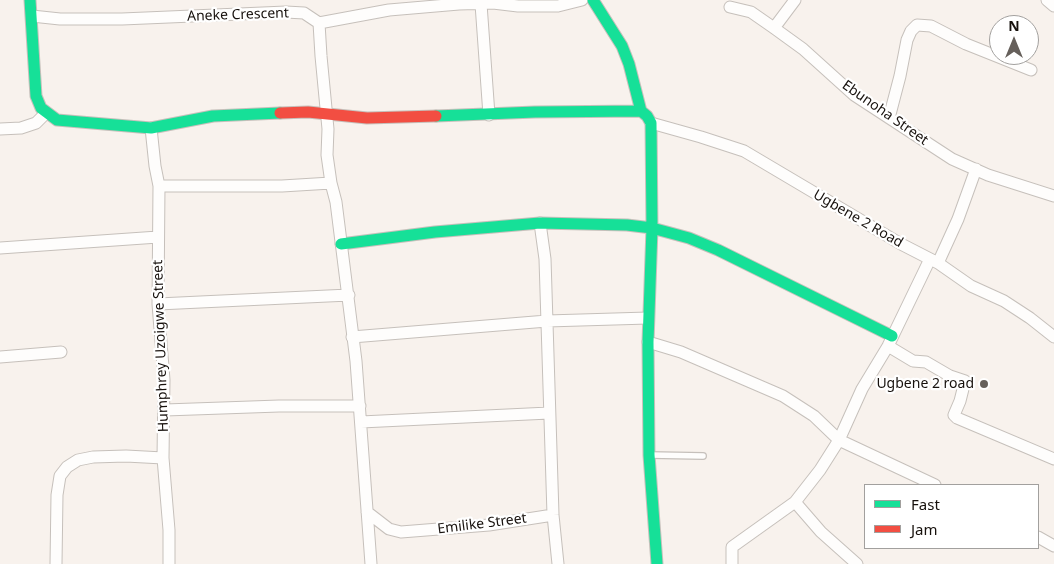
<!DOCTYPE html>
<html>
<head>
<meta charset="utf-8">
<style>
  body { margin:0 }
  #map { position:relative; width:1054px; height:564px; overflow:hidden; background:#f8f2ed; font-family:"Noto Sans",sans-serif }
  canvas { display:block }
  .legend { position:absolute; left:864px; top:484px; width:175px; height:65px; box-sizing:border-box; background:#fff; border:1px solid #a2a09e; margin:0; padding:6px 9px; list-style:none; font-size:15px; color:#17110d }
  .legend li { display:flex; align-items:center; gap:10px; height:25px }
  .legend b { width:25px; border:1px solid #a2a09e }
  .north { position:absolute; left:989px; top:15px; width:50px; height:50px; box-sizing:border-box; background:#fff; border:1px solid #a2a09e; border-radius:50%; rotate:0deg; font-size:14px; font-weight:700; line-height:20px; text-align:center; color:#17110d }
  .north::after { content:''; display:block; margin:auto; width:18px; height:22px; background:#66605b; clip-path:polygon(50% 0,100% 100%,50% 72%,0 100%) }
</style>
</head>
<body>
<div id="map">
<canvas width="1054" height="564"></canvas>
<ul class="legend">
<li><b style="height:6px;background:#16e098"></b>Fast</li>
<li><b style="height:6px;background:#f24e42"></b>Jam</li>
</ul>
<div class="north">N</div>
</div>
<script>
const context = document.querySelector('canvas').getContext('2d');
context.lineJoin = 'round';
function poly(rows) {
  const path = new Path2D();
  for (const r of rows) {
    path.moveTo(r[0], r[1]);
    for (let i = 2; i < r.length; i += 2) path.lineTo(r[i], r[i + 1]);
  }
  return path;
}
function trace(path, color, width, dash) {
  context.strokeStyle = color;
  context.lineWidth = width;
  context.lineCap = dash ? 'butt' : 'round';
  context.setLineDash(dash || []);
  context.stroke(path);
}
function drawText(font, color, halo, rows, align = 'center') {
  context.font = font + ' "Noto Sans",sans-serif';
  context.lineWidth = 4.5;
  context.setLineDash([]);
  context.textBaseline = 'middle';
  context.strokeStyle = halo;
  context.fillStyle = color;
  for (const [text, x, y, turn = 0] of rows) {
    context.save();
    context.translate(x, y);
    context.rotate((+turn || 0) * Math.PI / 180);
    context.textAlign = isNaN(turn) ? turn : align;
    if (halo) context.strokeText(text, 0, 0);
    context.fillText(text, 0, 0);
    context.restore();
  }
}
const lane = poly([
  [650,455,703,456]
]);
const street = poly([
  [1047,0,1054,6],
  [481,4,489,115],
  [730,7,751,12,774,28,803,49,854,95,952,159,988,175,1054,196],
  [32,16,60,19,122,19,286,12,304,13,319,23],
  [319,23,321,56,328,129,327,155,331,183,336,202,356,361,371,564],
  [319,23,389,10,459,4,493,3,518,6,558,6,582,0],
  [774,28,795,0],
  [889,118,900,76,907,40,911,31,917,25,931,26,966,44,1031,70],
  [651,123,701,137,744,151,901,244,938,263,971,286,1004,301,1030,318,1054,337],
  [151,128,155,166,159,186,158,304,164,380,163,458,169,530,169,564],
  [0,129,21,128,36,123,46,113],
  [159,186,282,186,331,183],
  [540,223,545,259,553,515,558,564],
  [0,248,158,237],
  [938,263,958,219,976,169],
  [158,304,349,295],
  [352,337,547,321,648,318],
  [648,342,681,352,783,396,814,416,839,440,935,485],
  [888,346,913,361,926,362,950,376,965,381,960,401,954,415,957,418,1054,459],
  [0,357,61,352],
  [165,410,279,406,360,406],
  [361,422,549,413],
  [795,502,821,532,857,564],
  [367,512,389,529,401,532,489,525,553,515],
  [1038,537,1054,546],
  [56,564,57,495,60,476,67,467,78,460,93,457,126,456,163,458],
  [732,564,732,547,795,502,820,470,839,440,862,389,888,346,930,259]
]);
const fast = poly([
  [30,0,36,96,41,108,57,120,151,128,213,116,280,113],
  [593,0,622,46,629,64,641,111,647,116,651,123,652,228,648,342,649,455,657,564],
  [436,116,535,112,641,111],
  [341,244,435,232,540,223,627,225,652,228,689,238,718,250,892,336]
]);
const jam = poly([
  [280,113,308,112,367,118,436,116]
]);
const markers = [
  [984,384,5,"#66605b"]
];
const streetNames = [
  ["Aneke Crescent",238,15,-2],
  ["Ebunoha Street",885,113,35],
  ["Ugbene 2 Road",858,219,30],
  ["Humphrey Uzoigwe Street",161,346,-92],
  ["Emilike Street",482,524,-7]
];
const poiNames = [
  ["Ugbene 2 road",974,384]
];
trace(lane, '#c6c0bb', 8);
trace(street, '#c6c0bb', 13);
trace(fast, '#c6c0bb', 13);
trace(jam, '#c6c0bb', 13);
trace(lane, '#fefdfc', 5.5);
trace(street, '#fefdfc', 11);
trace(fast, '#16e098', 11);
trace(jam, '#f24e42', 11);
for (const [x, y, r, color] of markers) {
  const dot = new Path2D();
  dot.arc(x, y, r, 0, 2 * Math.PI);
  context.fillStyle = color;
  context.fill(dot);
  trace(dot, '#fff', 2);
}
drawText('14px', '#17110d', '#fff', streetNames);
drawText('14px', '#17110d', '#fff', poiNames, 'right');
</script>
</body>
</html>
